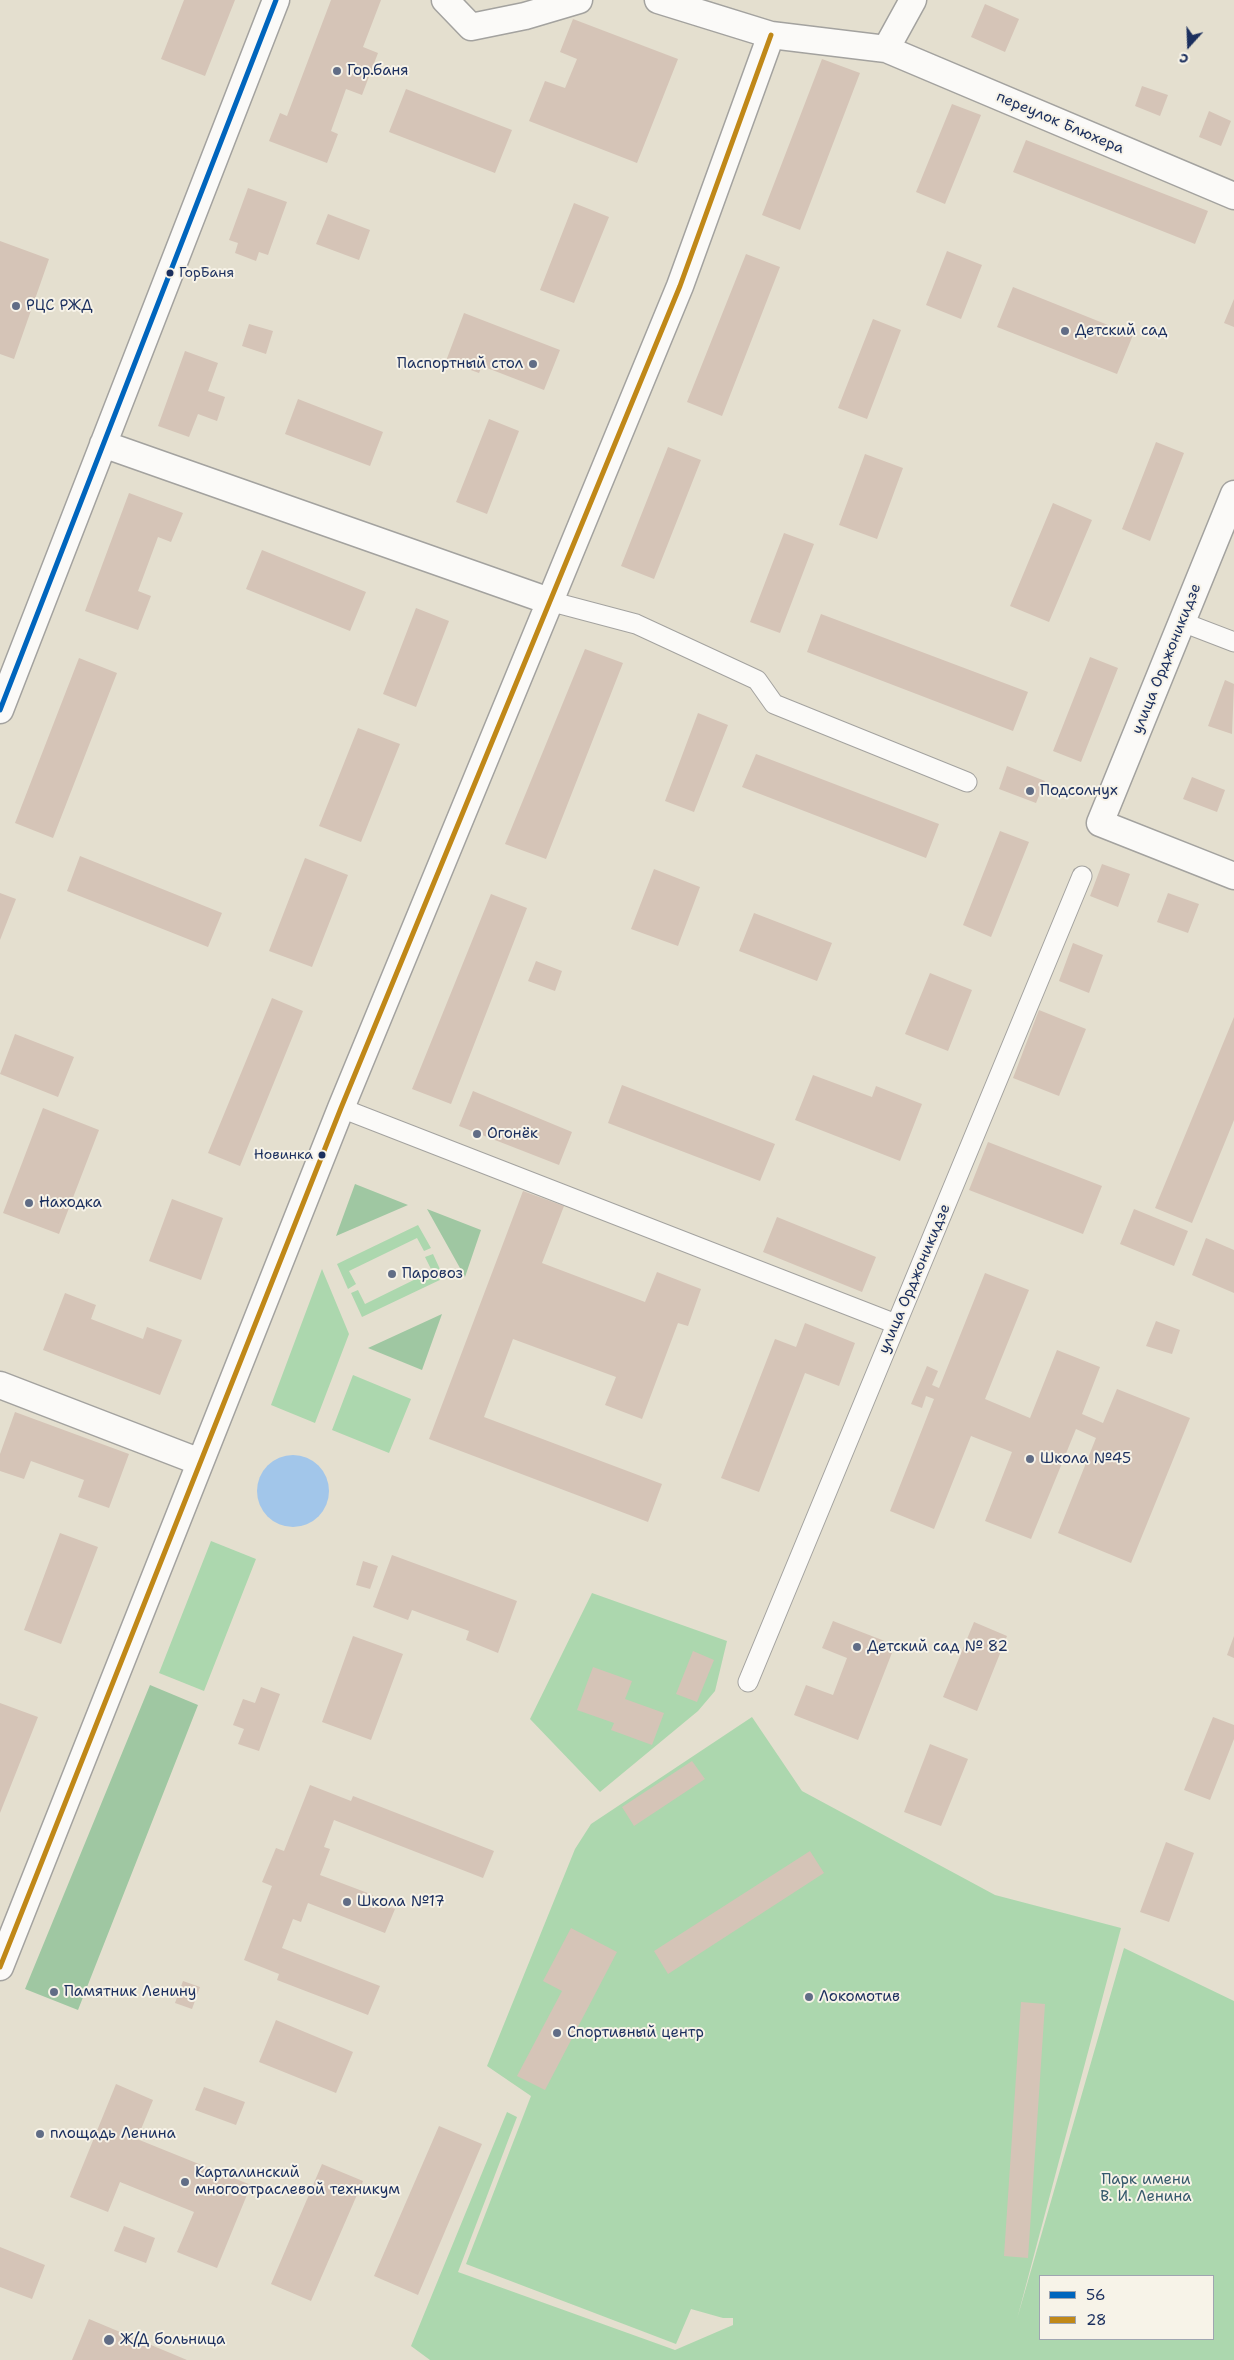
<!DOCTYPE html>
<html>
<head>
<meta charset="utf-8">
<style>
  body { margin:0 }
  #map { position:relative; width:1234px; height:2360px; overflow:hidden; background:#e4dfcf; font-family:"Shantell Sans",sans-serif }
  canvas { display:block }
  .legend { position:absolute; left:1039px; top:2275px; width:175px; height:65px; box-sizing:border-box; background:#f7f3e8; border:1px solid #9fa5b1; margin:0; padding:6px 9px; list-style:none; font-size:15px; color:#1b2f5e }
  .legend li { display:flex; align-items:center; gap:10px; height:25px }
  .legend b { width:25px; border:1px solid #9fa5b1 }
  .north { position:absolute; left:1164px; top:20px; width:50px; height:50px; -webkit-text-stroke:4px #f7f3e8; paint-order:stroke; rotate:200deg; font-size:14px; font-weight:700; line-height:20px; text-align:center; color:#1b2f5e }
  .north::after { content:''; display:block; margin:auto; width:18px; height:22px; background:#1b2f5e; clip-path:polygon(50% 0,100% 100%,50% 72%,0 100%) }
</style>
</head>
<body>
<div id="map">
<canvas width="1234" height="2360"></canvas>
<ul class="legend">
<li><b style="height:6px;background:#0065bd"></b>56</li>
<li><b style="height:6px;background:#c08818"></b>28</li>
</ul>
<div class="north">С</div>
</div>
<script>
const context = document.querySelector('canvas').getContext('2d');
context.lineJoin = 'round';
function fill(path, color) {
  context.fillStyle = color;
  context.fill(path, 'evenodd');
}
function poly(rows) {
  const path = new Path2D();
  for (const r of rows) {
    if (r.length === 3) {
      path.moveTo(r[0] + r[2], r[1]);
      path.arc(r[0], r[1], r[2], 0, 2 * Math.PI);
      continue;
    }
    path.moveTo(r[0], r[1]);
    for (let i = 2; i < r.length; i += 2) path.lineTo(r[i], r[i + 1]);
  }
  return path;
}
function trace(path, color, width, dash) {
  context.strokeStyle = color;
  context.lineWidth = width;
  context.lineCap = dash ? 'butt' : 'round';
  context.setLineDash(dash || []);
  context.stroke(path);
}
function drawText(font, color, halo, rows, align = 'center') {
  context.font = font + ' "Shantell Sans",sans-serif';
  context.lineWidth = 4;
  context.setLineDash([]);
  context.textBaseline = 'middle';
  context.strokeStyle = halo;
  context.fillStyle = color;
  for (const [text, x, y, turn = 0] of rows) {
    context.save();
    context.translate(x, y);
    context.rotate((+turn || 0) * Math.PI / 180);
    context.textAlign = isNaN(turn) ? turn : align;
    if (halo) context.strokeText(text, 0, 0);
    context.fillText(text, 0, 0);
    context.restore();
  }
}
const green = poly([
  [418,1225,431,1248,424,1251,417,1238,349,1271,356,1284,348,1289,337,1264],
  [433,1254,444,1278,362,1317,351,1293,358,1290,365,1304,432,1271,425,1257],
  [322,1269,349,1334,315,1423,271,1405],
  [353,1375,411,1399,389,1453,332,1430],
  [211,1541,256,1559,204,1691,159,1673],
  [592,1593,727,1641,715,1691,698,1711,600,1792,530,1719],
  [752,1717,802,1791,995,1895,1121,1928,1017,2319,1124,1948,1234,2001,1234,2360,430,2360,411,2346,507,2112,517,2117,458,2272,675,2350,733,2325,733,2318,723,2318,691,2309,676,2344,466,2264,531,2096,487,2066,575,1849,591,1824],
  [1040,2276,1213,2276,1213,2339,1040,2339]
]);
const forest = poly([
  [355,1184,408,1205,336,1236],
  [427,1209,481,1230,465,1277],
  [442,1314,422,1370,368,1348],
  [150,1685,198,1705,78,2010,25,1989]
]);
const water = poly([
  [293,1491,36]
]);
const building = poly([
  [184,0,235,0,205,76,161,59],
  [331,0,381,0,363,47,378,53,362,95,346,89,331,131,338,134,327,163,269,141,280,113,287,116],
  [985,4,1019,19,1005,52,971,37],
  [573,19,678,59,637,163,529,121,545,81,565,88,577,59,560,52],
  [822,59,860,73,800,230,762,215],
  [1142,86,1168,95,1160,116,1135,106],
  [406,89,512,130,495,173,389,132],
  [952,104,981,115,945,204,916,192],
  [1209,111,1231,121,1221,146,1199,137],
  [1026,140,1208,211,1195,244,1013,172],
  [248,188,287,202,268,255,259,252,256,261,235,253,238,243,229,240],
  [574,203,609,217,574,303,540,290],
  [328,214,370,230,359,260,316,244],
  [0,241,49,259,14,359,0,354],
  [947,251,982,265,961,319,926,305],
  [746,254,780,267,722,416,687,402],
  [1013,287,1133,335,1117,374,997,327],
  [1234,299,1234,327,1224,323],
  [464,313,560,350,544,390,482,366,479,373,446,361],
  [873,319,901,330,867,419,838,408],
  [249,324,273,331,266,354,242,346],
  [185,351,218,363,208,391,225,397,217,421,198,414,189,437,158,426],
  [298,399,383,432,370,466,285,434],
  [489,419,519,431,487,514,456,502],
  [1156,442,1184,453,1150,541,1122,529],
  [668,447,701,460,654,579,621,566],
  [865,454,903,468,877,539,839,525],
  [129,493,183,513,171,542,158,537,138,591,151,596,138,630,85,611],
  [1053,503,1092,520,1049,622,1010,606],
  [784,533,814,544,780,633,750,622],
  [262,550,366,592,350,631,246,589],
  [416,608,449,621,416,707,383,694],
  [821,614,1028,692,1013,731,807,652],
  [585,649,623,663,546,859,505,844],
  [1090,657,1118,668,1081,762,1053,751],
  [79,658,117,673,53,838,15,823],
  [1225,680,1234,684,1232,734,1208,726],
  [698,713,728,725,694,812,665,801],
  [358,728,400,744,361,842,319,826],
  [756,754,939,824,926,858,742,787],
  [1007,766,1045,781,1036,803,999,789],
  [1192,777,1225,790,1217,812,1183,799],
  [1000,831,1029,842,991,937,963,925],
  [80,856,222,913,208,947,67,891],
  [305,858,348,875,312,967,269,951],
  [1102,864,1130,874,1118,907,1090,896],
  [654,869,700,887,678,946,631,929],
  [0,893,16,899,0,940],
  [1168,893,1199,904,1188,933,1157,922],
  [491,894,527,908,451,1104,412,1089],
  [754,913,832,943,817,981,739,951],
  [1073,943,1103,955,1089,993,1059,981],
  [536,961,562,971,555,991,528,981],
  [930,973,972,990,948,1051,905,1034],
  [272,998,303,1011,240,1166,208,1153],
  [1039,1010,1086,1029,1059,1096,1013,1078],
  [1234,1017,1234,1120,1192,1223,1155,1208],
  [15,1034,74,1057,58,1097,0,1074],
  [813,1075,872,1097,876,1086,922,1104,900,1161,795,1120],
  [622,1085,775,1144,760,1181,608,1123],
  [473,1091,572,1132,559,1165,459,1126],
  [43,1108,99,1130,59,1234,3,1213],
  [988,1142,1102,1186,1083,1234,969,1190],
  [523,1191,564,1206,542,1263,645,1302,657,1272,701,1289,688,1326,678,1323,642,1419,605,1405,616,1377,513,1339,484,1417,662,1484,648,1522,429,1439],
  [172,1199,223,1218,201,1280,149,1261],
  [1134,1209,1188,1231,1174,1266,1120,1244],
  [777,1217,876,1257,862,1292,763,1252],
  [1206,1238,1234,1250,1234,1293,1192,1275],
  [985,1273,1029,1290,985,1399,1030,1418,1057,1350,1100,1367,1082,1414,1103,1423,1117,1389,1190,1418,1131,1563,1058,1533,1096,1438,1076,1429,1031,1539,985,1521,1012,1452,971,1436,934,1529,890,1511,934,1399,926,1396,922,1408,911,1404,927,1366,938,1371,932,1385,939,1388],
  [65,1293,96,1305,91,1319,143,1339,147,1327,182,1340,160,1395,43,1350],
  [1156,1321,1180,1330,1172,1354,1146,1346],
  [805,1323,855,1343,839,1386,805,1373,759,1492,721,1478,775,1339,796,1347],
  [15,1412,129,1454,109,1508,78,1497,84,1480,31,1461,24,1479,0,1471,0,1454],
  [60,1533,98,1547,61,1644,24,1630],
  [392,1555,517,1601,498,1653,466,1640,469,1631,412,1610,408,1620,373,1607],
  [363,1561,378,1566,370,1589,356,1585],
  [833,1621,895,1645,858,1740,794,1715,806,1685,833,1695,847,1658,822,1648],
  [974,1622,1007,1636,977,1711,943,1697],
  [353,1636,403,1654,371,1740,322,1722],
  [1234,1636,1234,1658,1227,1655],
  [693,1651,714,1660,697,1702,676,1694],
  [593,1667,632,1681,625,1699,664,1713,652,1745,611,1730,614,1723,577,1710],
  [261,1687,280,1694,259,1751,238,1744,244,1729,233,1725,243,1699,255,1703],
  [0,1703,38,1717,0,1813],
  [1213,1717,1234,1725,1234,1739,1210,1800,1184,1790],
  [930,1744,968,1759,941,1826,904,1812],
  [692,1761,705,1779,634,1826,622,1807],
  [310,1785,351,1801,353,1796,494,1851,483,1878,334,1820,324,1847,330,1849,320,1875,373,1895,371,1899,395,1909,385,1933,308,1903,301,1922,293,1919,282,1948,380,1986,368,2015,277,1980,279,1974,244,1960,272,1886,262,1882,276,1848,284,1851],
  [1166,1842,1194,1853,1169,1922,1140,1912],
  [810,1851,824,1873,668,1974,654,1951],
  [571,1928,617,1952,545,2090,517,2076,562,1991,543,1981],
  [183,1981,200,1987,192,2009,175,2003],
  [1021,2002,1045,2004,1028,2258,1004,2256],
  [276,2020,353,2052,336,2093,259,2062],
  [116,2084,153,2100,137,2139,251,2185,217,2268,177,2252,194,2212,120,2182,108,2212,70,2197],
  [204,2087,245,2102,236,2125,195,2110],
  [439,2126,482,2144,418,2295,374,2276],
  [322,2164,363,2181,311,2301,271,2284],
  [124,2226,155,2238,146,2263,114,2251],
  [0,2247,45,2265,32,2299,0,2287],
  [89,2319,187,2360,72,2360]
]);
const street = poly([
  [549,601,636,624,757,680,774,704,967,782],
  [1182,622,1234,642],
  [341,1108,896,1324],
  [748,1682,1082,876]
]);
const secondary = poly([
  [445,0,471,27,525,16,579,0],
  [658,0,771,35,886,49,1234,196],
  [886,49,913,0],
  [103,444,549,601],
  [1234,494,1100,823,1234,876],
  [0,710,276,0],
  [0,1385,200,1462],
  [0,1967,341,1108,680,286,771,35]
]);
const bus1 = poly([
  [0,710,276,0]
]);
const bus2 = poly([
  [0,1967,341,1108,680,286,771,35]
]);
const markers = [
  [337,71,5,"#616d86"],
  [170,273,4.5,"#1b2f5e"],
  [16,306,5,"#616d86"],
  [1065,331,5,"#616d86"],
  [533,364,5,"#616d86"],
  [1030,791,5,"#616d86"],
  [477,1134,5,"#616d86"],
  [322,1155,4.5,"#1b2f5e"],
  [29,1203,5,"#616d86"],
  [392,1274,5,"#616d86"],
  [1030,1459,5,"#616d86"],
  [857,1647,5,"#616d86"],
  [347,1902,5,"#616d86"],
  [54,1992,5,"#616d86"],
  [809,1997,5,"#616d86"],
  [557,2033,5,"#616d86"],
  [40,2134,5,"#616d86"],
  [185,2182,5,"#616d86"],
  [109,2340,6,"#616d86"]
];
const busNames = [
  ["ГорБаня",179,273],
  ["Новинка",313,1155,"right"]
];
const poiNames = [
  ["Гор.баня",347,71],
  ["РЦС РЖД",26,306],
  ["Детский сад",1075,331],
  ["Паспортный стол",523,364,"right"],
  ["Подсолнух",1040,791],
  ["Огонёк",487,1134],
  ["Находка",39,1203],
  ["Паровоз",402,1274],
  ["Школа №45",1040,1459],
  ["Детский сад № 82",867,1647],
  ["Школа №17",357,1902],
  ["Памятник Ленину",64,1992],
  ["Локомотив",819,1997],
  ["Спортивный центр",567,2033],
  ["площадь Ленина",50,2134],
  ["Карталинский",195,2173],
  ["многоотраслевой техникум",195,2190],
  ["Ж/Д больница",120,2340]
];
const streetNames = [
  ["переулок Блюхера",1060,123,23],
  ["улица Орджоникидзе",1167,659,-68],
  ["улица Орджоникидзе",915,1279,-67]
];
const parkNames = [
  ["Парк имени",1146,2180],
  ["В. И. Ленина",1146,2197]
];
fill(green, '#acd7ae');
fill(forest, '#9fc7a2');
fill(water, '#a2c6ea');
fill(building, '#d5c4b7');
trace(street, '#a3a29f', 21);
trace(secondary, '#a3a29f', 29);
trace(street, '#fbfaf8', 19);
trace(secondary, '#fbfaf8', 26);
trace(bus1, '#0065bd', 5);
trace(bus2, '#c08818', 5);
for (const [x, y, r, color] of markers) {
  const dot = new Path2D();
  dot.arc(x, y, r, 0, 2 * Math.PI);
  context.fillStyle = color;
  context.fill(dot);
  trace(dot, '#f7f3e8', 2);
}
drawText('14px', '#1b2f5e', '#f7f3e8', busNames, 'left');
drawText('15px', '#1b2f5e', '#f7f3e8', poiNames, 'left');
drawText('15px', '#1b2f5e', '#f7f3e8', streetNames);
drawText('15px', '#34586b', '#f7f3e8', parkNames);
</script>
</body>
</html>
